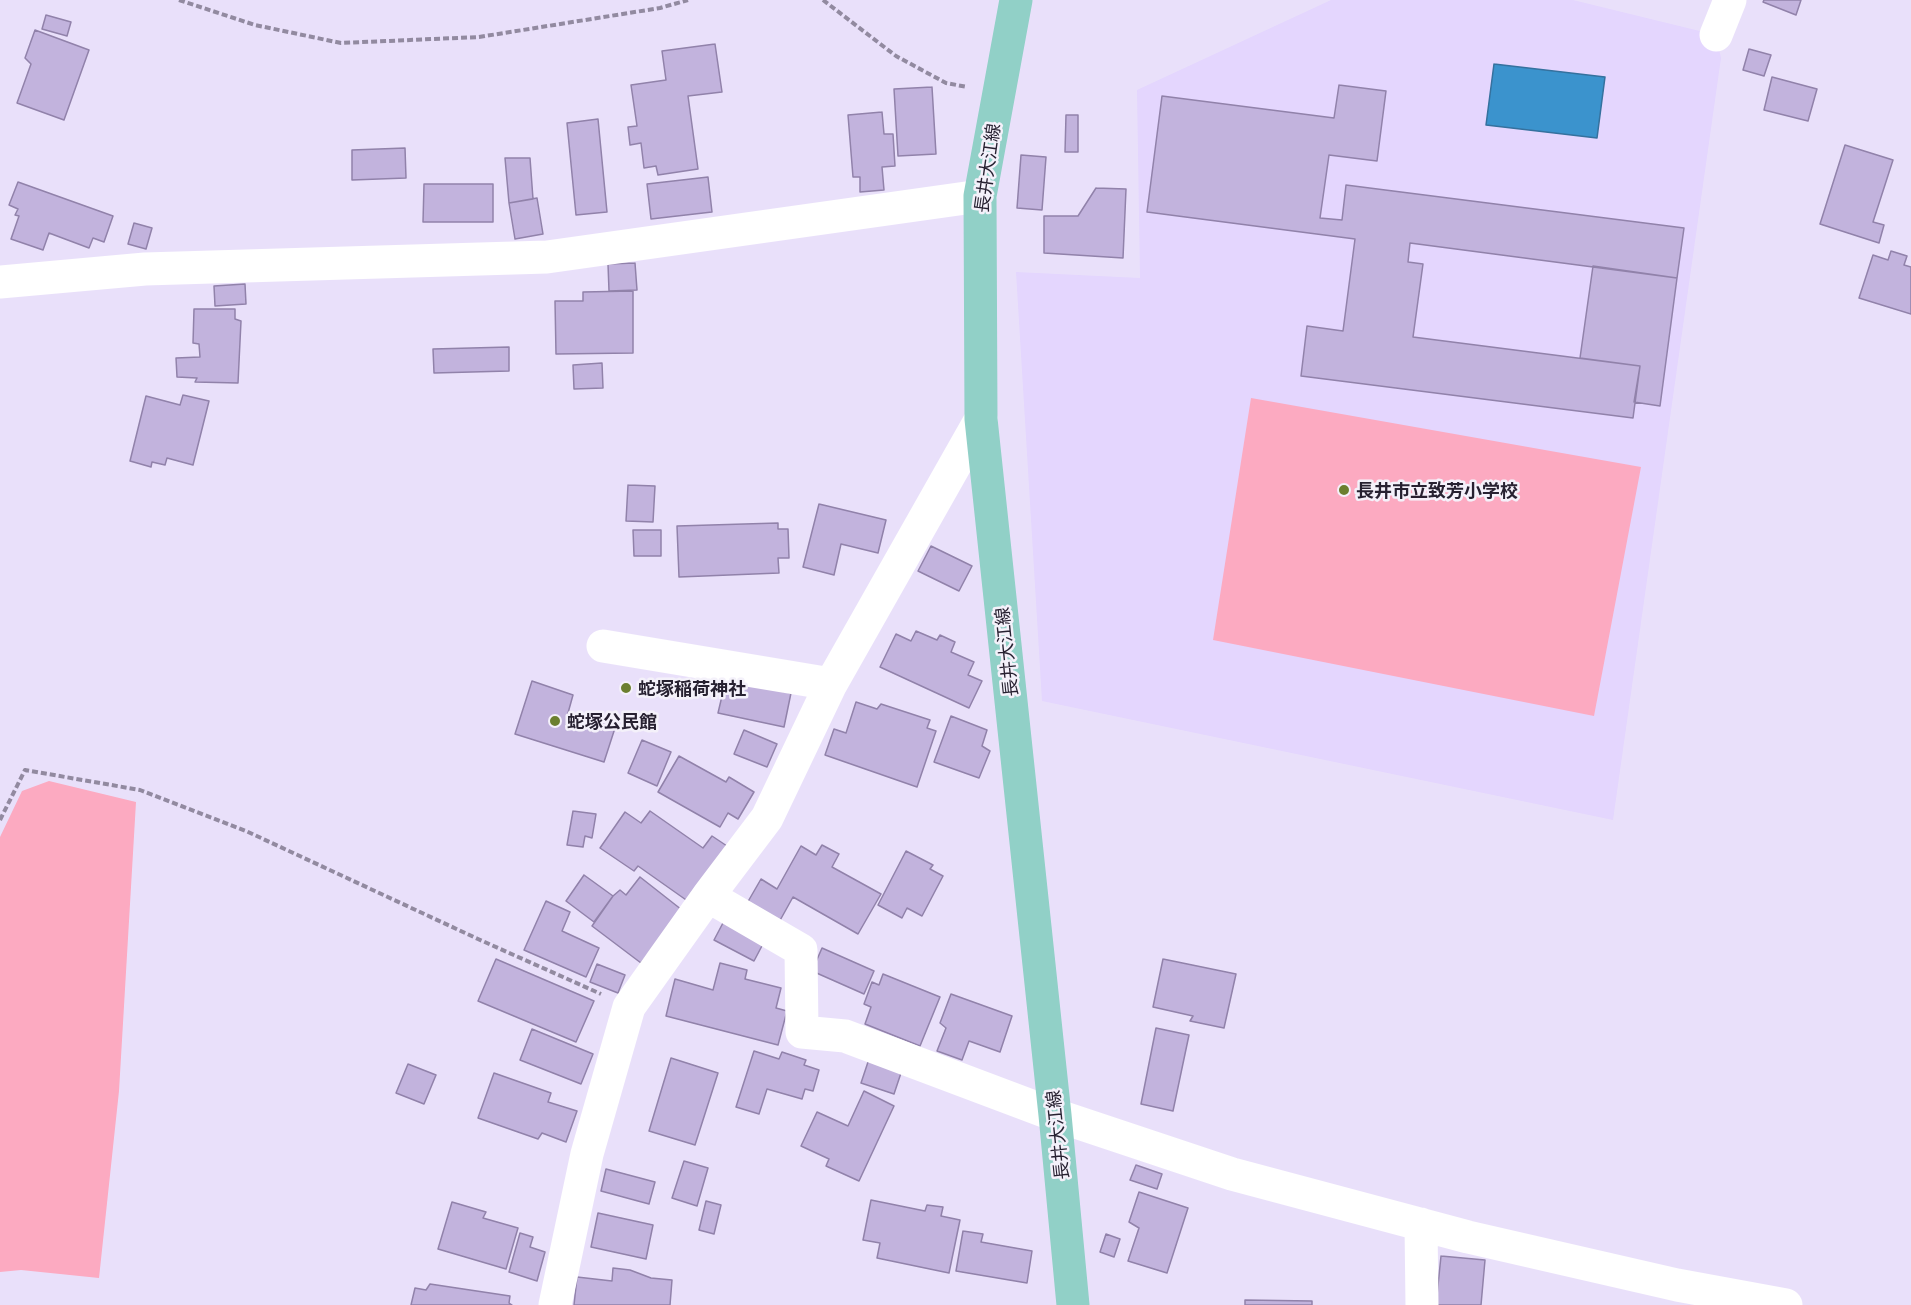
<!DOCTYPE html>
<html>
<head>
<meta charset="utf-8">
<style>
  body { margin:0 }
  canvas { display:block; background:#e9e0fa }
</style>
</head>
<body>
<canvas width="1911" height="1305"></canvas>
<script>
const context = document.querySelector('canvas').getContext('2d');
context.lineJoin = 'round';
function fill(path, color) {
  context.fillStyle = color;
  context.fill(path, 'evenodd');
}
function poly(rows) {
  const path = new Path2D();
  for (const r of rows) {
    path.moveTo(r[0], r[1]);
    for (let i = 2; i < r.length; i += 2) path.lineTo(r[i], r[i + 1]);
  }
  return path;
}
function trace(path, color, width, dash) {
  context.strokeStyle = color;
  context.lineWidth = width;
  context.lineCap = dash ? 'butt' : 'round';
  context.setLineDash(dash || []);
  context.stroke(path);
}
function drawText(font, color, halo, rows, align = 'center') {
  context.font = font + ' Georgia,"Noto Sans JP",serif';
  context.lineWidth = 5;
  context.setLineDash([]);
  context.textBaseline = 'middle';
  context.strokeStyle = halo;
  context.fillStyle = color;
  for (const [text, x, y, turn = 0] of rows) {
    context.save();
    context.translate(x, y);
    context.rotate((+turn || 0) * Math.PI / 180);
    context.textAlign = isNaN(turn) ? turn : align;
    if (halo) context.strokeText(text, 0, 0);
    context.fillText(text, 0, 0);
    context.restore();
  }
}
const built = poly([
  [1331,0,1573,0,1716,35,1721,58,1613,820,1042,701,1016,272,1140,278,1137,90]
]);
const green = poly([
  [1251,398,1641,467,1594,716,1213,640],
  [49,781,136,802,119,1091,99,1278,21,1270,0,1272,0,837,22,791]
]);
const water = poly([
  [1494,64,1605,77,1597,138,1486,125,1494,64]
]);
const building = poly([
  [1764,0,1801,0,1796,15,1763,2,1764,0],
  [46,15,71,22,67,36,42,29,46,15],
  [35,30,89,50,64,120,17,103,31,64,25,58,35,30],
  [715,44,722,92,688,96,698,169,658,175,656,166,644,168,641,143,630,145,628,127,637,126,631,85,666,80,662,51,715,44],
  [1749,49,1771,55,1764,76,1743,70,1749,49],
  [1772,77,1817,89,1808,121,1764,110,1772,77],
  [1339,85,1386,91,1377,161,1329,155,1320,218,1342,220,1346,185,1684,228,1677,278,1410,243,1408,262,1423,264,1413,337,1640,366,1633,418,1301,376,1307,326,1343,331,1355,239,1147,212,1162,96,1334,118,1339,85],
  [932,87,936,154,898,156,894,89,932,87],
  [882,112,884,134,893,134,895,166,882,167,884,190,860,192,860,177,853,177,848,115,882,112],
  [1066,115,1078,115,1078,152,1065,152,1066,115],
  [598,119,607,212,576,215,567,123,598,119],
  [1845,145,1893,160,1873,222,1884,225,1879,243,1820,224,1845,145],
  [405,148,406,178,352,180,352,150,405,148],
  [1021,155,1046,157,1042,210,1017,208,1021,155],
  [505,158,530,158,533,199,509,203,505,158],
  [708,177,712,212,651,219,647,184,708,177],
  [18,182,113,216,104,242,93,238,89,248,49,233,43,250,11,239,19,216,15,215,18,209,9,205,18,182],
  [424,184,493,184,493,222,423,222,424,184],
  [1096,188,1126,189,1123,258,1044,253,1044,216,1078,216,1096,188],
  [537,198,543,234,515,239,509,203,537,198],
  [134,223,152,228,146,249,128,244,134,223],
  [1891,251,1907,256,1904,265,1911,267,1911,314,1859,298,1873,255,1888,260,1891,251],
  [635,263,637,290,609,291,608,264,635,263],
  [1593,266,1677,278,1660,406,1634,402,1640,366,1580,358,1593,266],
  [245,284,246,304,215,306,214,286,245,284],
  [633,291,633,353,556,354,555,301,583,301,583,292,633,291],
  [194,309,235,309,235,319,241,321,238,383,195,382,197,378,177,377,176,358,200,357,199,344,193,343,194,309],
  [509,347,509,371,434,373,433,349,509,347],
  [602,363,603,388,574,389,573,365,602,363],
  [183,395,209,401,193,465,167,458,165,465,152,462,151,467,130,461,146,396,180,405,183,395],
  [628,485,655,486,653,522,626,521,628,485],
  [819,504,886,520,878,553,841,544,834,575,803,567,819,504],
  [778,523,778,529,788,529,789,558,778,558,779,573,679,577,677,526,778,523],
  [633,530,661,530,661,556,634,556,633,530],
  [931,546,972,566,959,591,918,571,931,546],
  [916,631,937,640,940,635,955,642,951,652,974,662,968,675,982,681,969,708,880,667,896,634,911,641,916,631],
  [726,679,791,693,784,727,718,713,726,679],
  [532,681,573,695,568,713,615,728,604,762,515,734,532,681],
  [856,702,877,709,881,704,930,720,927,728,936,731,917,787,825,755,834,729,846,733,856,702],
  [951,716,987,730,982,746,990,751,979,778,934,762,951,716],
  [744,730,777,744,767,767,734,754,744,730],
  [642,740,671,752,657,786,628,773,642,740],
  [679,756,726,782,729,777,754,792,738,819,728,813,720,827,658,792,679,756],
  [573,811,596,814,592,838,585,836,583,847,567,845,573,811],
  [650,811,703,848,712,836,727,846,689,902,638,866,634,871,600,848,625,812,641,823,650,811],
  [822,845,839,854,832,867,881,894,858,934,793,897,778,924,746,905,761,879,777,889,801,846,816,855,822,845],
  [906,851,933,865,930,869,943,876,922,916,907,908,902,918,878,905,906,851],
  [584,875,613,896,594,922,566,901,584,875],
  [640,877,682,910,641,963,592,926,613,896,620,890,626,895,640,877],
  [546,901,570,912,562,931,599,948,586,977,524,950,546,901],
  [724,921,764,942,754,961,714,940,724,921],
  [822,948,874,971,864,994,812,971,822,948],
  [496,959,594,1001,576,1042,478,1001,496,959],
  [1163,959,1236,974,1224,1028,1190,1021,1193,1016,1153,1007,1163,959],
  [720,963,747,970,745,979,781,988,776,1008,787,1011,778,1045,666,1016,675,979,713,990,720,963],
  [597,964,625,975,618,993,590,982,597,964],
  [883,974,940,997,920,1046,865,1024,871,1007,864,1004,872,982,879,985,883,974],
  [951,994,1012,1016,1000,1052,969,1041,962,1060,937,1051,946,1028,940,1023,951,994],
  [1156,1028,1189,1035,1173,1111,1141,1104,1156,1028],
  [532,1029,593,1054,581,1084,520,1060,532,1029],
  [754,1051,779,1059,782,1052,806,1060,804,1065,819,1070,813,1091,805,1089,802,1099,767,1089,759,1114,736,1107,754,1051],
  [671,1058,718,1073,695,1145,649,1131,671,1058],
  [869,1059,902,1070,894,1094,861,1083,869,1059],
  [408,1064,436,1075,424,1104,396,1093,408,1064],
  [494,1073,551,1093,548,1102,577,1111,566,1142,542,1133,538,1139,478,1118,494,1073],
  [864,1091,894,1106,859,1181,826,1166,829,1159,801,1146,817,1112,848,1126,864,1091],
  [684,1161,708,1168,697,1206,672,1198,684,1161],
  [1136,1165,1162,1174,1157,1189,1130,1180,1136,1165],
  [606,1169,655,1182,649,1204,601,1191,606,1169],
  [1139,1192,1188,1208,1167,1273,1128,1261,1139,1228,1129,1222,1139,1192],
  [871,1200,925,1211,927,1205,943,1207,941,1216,960,1220,949,1273,877,1258,880,1243,863,1240,871,1200],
  [706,1201,721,1205,714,1234,699,1230,706,1201],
  [452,1202,486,1212,483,1218,518,1228,506,1269,438,1249,452,1202],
  [598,1213,653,1225,646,1259,591,1247,598,1213],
  [963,1231,983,1234,981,1242,1032,1251,1027,1283,956,1271,963,1231],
  [520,1233,533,1237,530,1247,545,1252,537,1281,509,1272,520,1233],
  [1106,1234,1120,1239,1114,1257,1100,1252,1106,1234],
  [1441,1256,1485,1260,1481,1305,1436,1305,1441,1256],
  [613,1268,630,1270,651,1278,672,1280,670,1305,574,1305,577,1277,612,1281,613,1268],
  [430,1284,510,1296,509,1303,512,1305,411,1305,415,1288,426,1290,430,1284],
  [1245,1300,1312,1301,1312,1305,1245,1305,1245,1300]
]);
const path = poly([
  [179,0,255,25,341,43,479,37,660,8,688,0],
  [823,0,896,56,946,83,967,87],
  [0,820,25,770,140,790,246,831,478,939,601,994]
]);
const minor = poly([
  [1716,35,1730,0],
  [0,282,145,269,547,257,980,196],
  [603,646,831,684],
  [708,896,801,950,802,1032,845,1036,1055,1115,1232,1174,1468,1237,1677,1285,1786,1305],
  [1421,1224,1422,1305],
  [555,1305,587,1154,629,1007,708,896,767,818,831,684,981,419]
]);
const major = poly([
  [1016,0,980,196,981,419,1055,1115,1073,1305]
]);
const markers = [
  [1344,490,6,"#6b7f2f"],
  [626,688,6,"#6b7f2f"],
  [555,721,6,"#6b7f2f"]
];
const streetNames = [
  ["長井大江線",987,168,-82],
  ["長井大江線",1006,652,-96],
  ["長井大江線",1057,1135,-96]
];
const poiNames = [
  ["長井市立致芳小学校",1356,490],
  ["蛇塚稲荷神社",638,688],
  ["蛇塚公民館",567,721]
];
fill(built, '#e4d6fe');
fill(green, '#fcaac1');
fill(water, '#3b93cd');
trace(water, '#35719e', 1.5);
fill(building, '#c2b3dd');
trace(building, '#9182aa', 1.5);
trace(path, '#928aa0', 4, [6, 3]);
trace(minor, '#fff', 33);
trace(major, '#91d0c7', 33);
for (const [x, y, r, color] of markers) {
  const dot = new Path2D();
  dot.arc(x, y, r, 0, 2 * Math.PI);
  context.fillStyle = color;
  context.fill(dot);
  trace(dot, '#f4f1fa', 2);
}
drawText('18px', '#272131', '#f4f1fa', streetNames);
drawText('bold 18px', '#272131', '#f4f1fa', poiNames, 'left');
</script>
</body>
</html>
